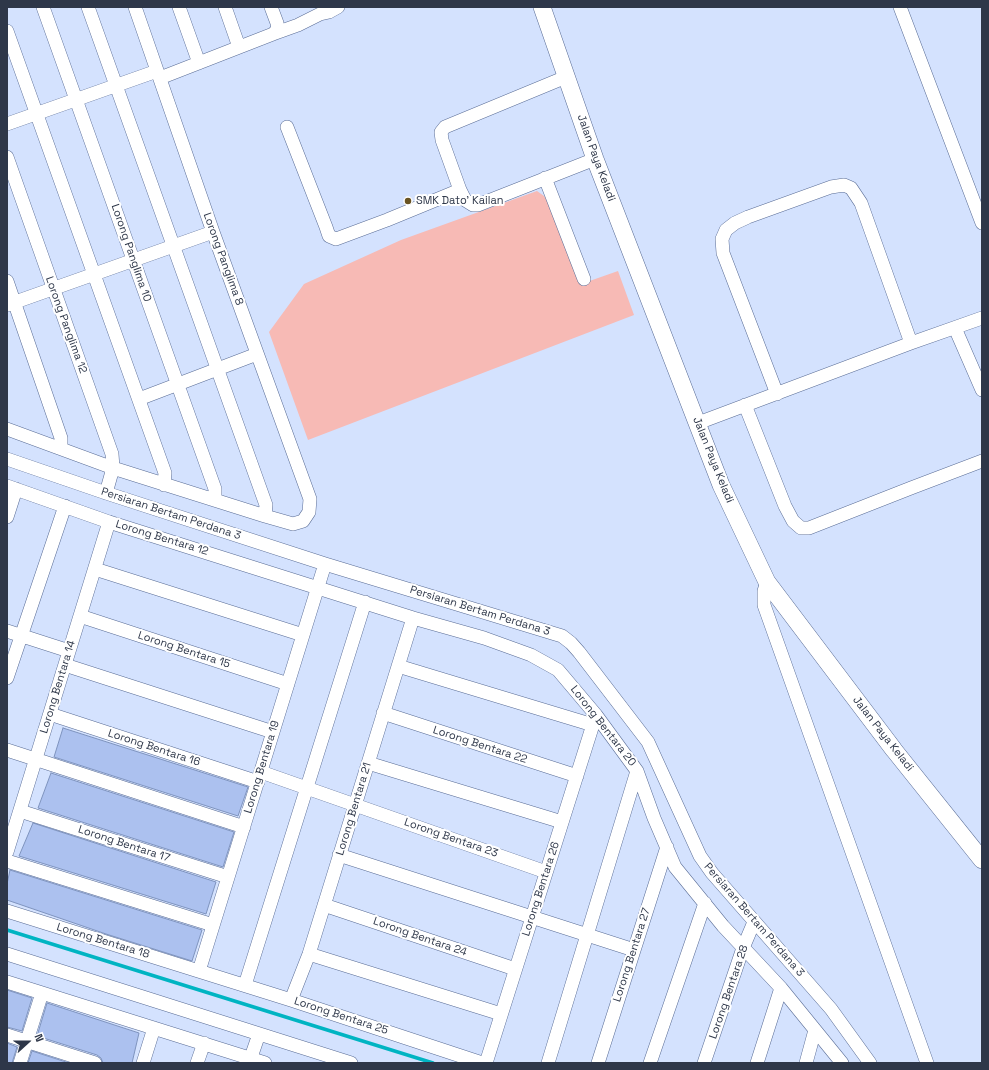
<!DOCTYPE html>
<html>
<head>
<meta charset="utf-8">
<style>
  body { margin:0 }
  #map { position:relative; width:989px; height:1070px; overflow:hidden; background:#d4e2fe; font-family:"Space Grotesk",sans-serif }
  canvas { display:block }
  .frame { position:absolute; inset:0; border:8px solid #2e3749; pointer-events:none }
  .north { position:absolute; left:8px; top:1022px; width:40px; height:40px; -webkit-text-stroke:3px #fff; paint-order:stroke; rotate:69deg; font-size:11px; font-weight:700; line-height:16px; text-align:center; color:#2e3749 }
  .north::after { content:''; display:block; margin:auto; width:14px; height:18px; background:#2e3749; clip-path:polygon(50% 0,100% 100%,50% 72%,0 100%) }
</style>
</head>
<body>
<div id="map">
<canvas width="989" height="1070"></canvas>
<div class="frame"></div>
<div class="north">N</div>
</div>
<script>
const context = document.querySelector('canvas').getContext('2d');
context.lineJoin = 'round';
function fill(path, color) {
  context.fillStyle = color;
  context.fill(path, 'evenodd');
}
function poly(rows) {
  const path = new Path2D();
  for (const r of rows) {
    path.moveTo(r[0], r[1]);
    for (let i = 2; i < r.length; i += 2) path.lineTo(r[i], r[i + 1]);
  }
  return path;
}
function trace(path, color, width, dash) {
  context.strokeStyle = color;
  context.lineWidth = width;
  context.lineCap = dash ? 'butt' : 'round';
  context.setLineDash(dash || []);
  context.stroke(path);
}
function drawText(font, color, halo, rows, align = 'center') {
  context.font = font + ' "Space Grotesk",sans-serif';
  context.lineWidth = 4;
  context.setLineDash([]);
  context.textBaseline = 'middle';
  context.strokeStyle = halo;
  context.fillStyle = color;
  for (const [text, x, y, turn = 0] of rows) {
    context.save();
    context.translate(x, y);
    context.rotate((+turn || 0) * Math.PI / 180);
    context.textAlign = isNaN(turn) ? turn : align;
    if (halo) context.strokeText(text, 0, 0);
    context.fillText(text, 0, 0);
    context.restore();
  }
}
const green = poly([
  [537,191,544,196,550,205,581,284,618,271,634,315,308,440,269,332,304,284,401,240]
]);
const stream = poly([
  [7,930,433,1063]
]);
const building = poly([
  [63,728,248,787,238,816,54,757,63,728],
  [51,773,234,832,223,867,38,808,51,773],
  [33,823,216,882,206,914,19,856,33,823],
  [10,870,202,930,192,961,106,934,7,900,7,884,10,870],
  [7,990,32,998,22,1031,7,1027,7,990],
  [47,1003,139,1033,132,1063,103,1063,101,1058,97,1055,37,1036,47,1003],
  [7,1043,17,1047,12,1063,7,1063,7,1043],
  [32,1051,69,1063,28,1063,32,1051]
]);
const minor = poly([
  [43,7,215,489,215,500],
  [88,7,266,505,265,516],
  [179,7,199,63],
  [225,7,239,47],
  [900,7,982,223],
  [7,31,165,473,164,485],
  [273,34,298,25,320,14,329,12,338,7],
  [566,77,445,127,441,132,442,140,460,190,465,200,473,205,478,205,595,159],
  [160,78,273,34,278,29,277,23,271,7],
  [7,124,157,71],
  [287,127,326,227,329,236,336,239,387,220,460,190],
  [7,157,112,454,113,468,106,493],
  [545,178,584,279],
  [7,281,61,438,61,448],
  [7,305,213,232],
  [955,328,982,390],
  [777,394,723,253,722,239,726,230,735,223,748,217,831,187,844,185,851,188,861,203,911,343],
  [139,399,257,354],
  [745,405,785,506,793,521,801,528,809,528,911,488,982,461],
  [698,423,911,343,982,318],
  [7,429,113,468,265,516,293,524,303,521,309,512,310,499,213,232,135,7],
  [7,459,106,493,325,564,562,636,571,643,579,652,648,742,700,856,712,873,831,1009,870,1063],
  [7,486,109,522,413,618,484,638,531,655,558,670,596,715,637,771,654,818,675,867,723,926,781,988,842,1063],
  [7,517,16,489],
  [95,569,303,635],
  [767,582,764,591,764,605,927,1063],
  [80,616,288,684],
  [7,631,69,651],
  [65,665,273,732],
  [398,666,593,725],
  [7,678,65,506],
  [383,713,577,776],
  [50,714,258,782],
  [7,750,244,827],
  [368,763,562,822],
  [261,772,546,872],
  [20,811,228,877],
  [7,852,109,522],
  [339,855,634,950],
  [7,861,213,925],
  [324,905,515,969],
  [7,911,291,1000,482,1063],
  [7,954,351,1063],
  [309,954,501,1014],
  [199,971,325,564],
  [7,982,265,1063],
  [245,985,365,602],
  [291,1000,309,954,413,618],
  [7,1035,95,1063],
  [20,1063,42,993],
  [143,1063,154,1028],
  [197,1063,204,1043],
  [249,1063,259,1034],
  [486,1063,596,715],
  [548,1063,637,771],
  [598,1063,667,847],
  [650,1063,705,903],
  [704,1063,743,948,754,922],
  [757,1063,781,988],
  [806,1063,815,1030]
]);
const major = poly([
  [542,7,595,159,721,485,767,582,894,750,982,860]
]);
const markers = [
  [408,201,4,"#695322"]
];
const streetNames = [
  ["Jalan Paya Keladi",596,158,70],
  ["Lorong Panglima 10",131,253,71],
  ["Lorong Panglima 8",223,259,70],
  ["Lorong Panglima 12",66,325,70],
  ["Jalan Paya Keladi",713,460,68],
  ["Persiaran Bertam Perdana 3",171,514,18],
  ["Lorong Bentara 12",162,538,17],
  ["Persiaran Bertam Perdana 3",480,611,17],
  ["Lorong Bentara 15",184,650,18],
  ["Lorong Bentara 14",58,687,-73],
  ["Lorong Bentara 20",603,726,52],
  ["Jalan Paya Keladi",883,734,52],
  ["Lorong Bentara 22",480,745,18],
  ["Lorong Bentara 16",154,748,18],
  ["Lorong Bentara 19",262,767,-73],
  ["Lorong Bentara 21",354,809,-73],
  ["Lorong Bentara 23",451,838,19],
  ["Lorong Bentara 17",124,844,18],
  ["Lorong Bentara 26",541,889,-72],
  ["Persiaran Bertam Perdana 3",754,920,49],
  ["Lorong Bentara 24",420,937,19],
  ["Lorong Bentara 18",103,941,17],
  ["Lorong Bentara 27",632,955,-72],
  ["Lorong Bentara 28",729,992,-71],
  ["Lorong Bentara 25",341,1016,18]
];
const poiNames = [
  ["SMK Dato' Kailan",416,201]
];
fill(green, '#f7bab5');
trace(stream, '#00b4c2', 3.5);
fill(building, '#acc1ef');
trace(building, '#7e93be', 1);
trace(minor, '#5a6d96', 14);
trace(major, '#5a6d96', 18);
trace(minor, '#fff', 13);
trace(major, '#fff', 17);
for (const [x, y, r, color] of markers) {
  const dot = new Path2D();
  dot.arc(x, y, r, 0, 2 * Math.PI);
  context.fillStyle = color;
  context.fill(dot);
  trace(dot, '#fff', 1.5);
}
drawText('11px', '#2e3749', '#fff', streetNames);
drawText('11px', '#2e3749', '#fff', poiNames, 'left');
</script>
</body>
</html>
